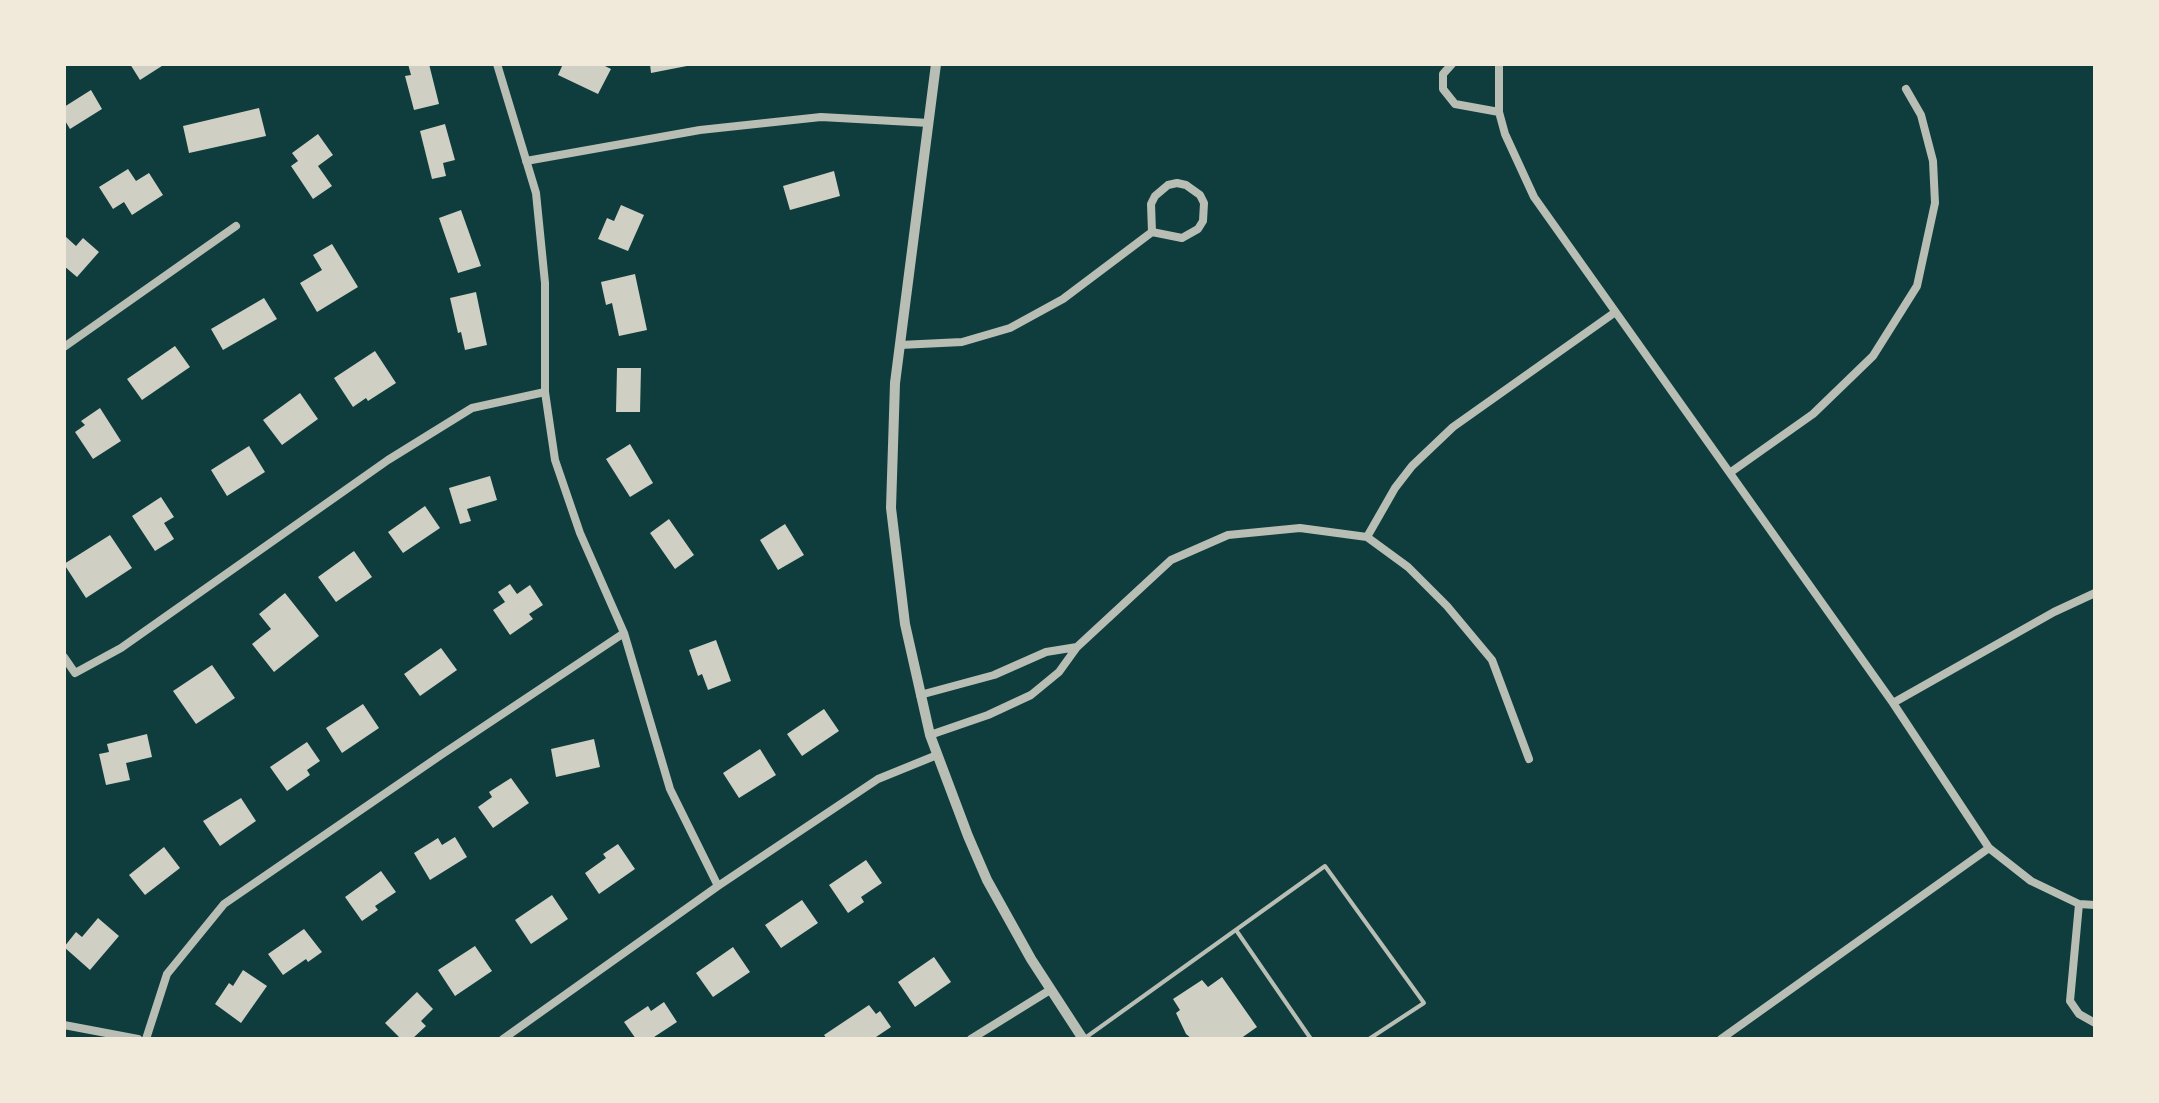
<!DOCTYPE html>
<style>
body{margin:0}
#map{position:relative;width:2159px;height:1103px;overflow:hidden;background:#0f3d3e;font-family:Montserrat,sans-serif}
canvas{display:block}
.frame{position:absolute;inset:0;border:66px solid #f1e9da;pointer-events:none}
</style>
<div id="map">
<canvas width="2159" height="1103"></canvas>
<div class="frame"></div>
</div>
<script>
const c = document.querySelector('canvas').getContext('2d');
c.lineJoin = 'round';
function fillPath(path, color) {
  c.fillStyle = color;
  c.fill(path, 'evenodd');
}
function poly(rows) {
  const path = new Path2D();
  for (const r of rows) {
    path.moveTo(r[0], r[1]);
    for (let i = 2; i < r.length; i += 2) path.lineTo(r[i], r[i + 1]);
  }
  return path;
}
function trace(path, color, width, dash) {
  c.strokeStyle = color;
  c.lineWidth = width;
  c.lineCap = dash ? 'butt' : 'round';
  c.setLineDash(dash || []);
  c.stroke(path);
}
const building = poly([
 [130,64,165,64,140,80],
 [408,64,429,64,439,104,414,110,405,76,411,75],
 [563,64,601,64,611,69,598,94,558,75],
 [650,64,692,64,692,65,651,73],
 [91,90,102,109,70,129,64,119,64,107],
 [259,108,266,136,189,153,183,126],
 [445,124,455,160,443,163,446,176,432,179,420,131],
 [318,134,333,155,318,166,332,186,313,199,291,166,298,161,292,153],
 [128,169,136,181,149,173,163,195,132,215,124,202,113,209,99,187],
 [834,171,840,196,790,210,783,186],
 [621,205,644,215,628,251,598,239,607,218,614,221],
 [461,210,481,266,458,273,439,218],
 [66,237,76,246,83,238,99,252,77,277,64,266],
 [332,244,358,287,317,312,300,283,322,270,313,255],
 [635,274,647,330,619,336,612,303,606,305,601,282],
 [476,292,487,345,465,350,461,332,458,333,450,298],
 [264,298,277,319,223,350,211,329],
 [175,346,190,367,142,400,127,379],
 [375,351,396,383,368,401,366,398,353,407,334,378],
 [617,368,641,368,640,412,616,412],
 [300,393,318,419,282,445,263,420],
 [100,408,121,441,93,459,75,432,85,425,81,421],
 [630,444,653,483,630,497,606,459],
 [249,446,265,472,227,496,211,470],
 [490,476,497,500,467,509,471,521,460,524,449,488],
 [161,497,174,517,164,523,174,539,155,551,132,516],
 [425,506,440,528,403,553,388,532],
 [669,519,694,555,675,569,650,533],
 [785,524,804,555,778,570,760,540],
 [110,535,132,568,86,598,64,564],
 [354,551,372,577,336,602,318,577],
 [510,584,517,594,530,585,543,605,529,614,533,619,510,635,493,610,505,602,498,592],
 [285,593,319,636,274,672,252,644,271,629,259,614],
 [716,640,731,681,708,690,702,674,698,676,689,650],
 [441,648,457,670,420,696,404,674],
 [212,665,235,698,196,724,173,691],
 [363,704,379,728,342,753,326,728],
 [824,709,839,731,802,756,787,734],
 [147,734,152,757,126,763,130,780,106,785,99,754,109,752,107,744],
 [594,739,600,767,556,777,551,749],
 [307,742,320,761,307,770,310,775,287,791,270,767],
 [760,749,776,775,739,798,723,773],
 [511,778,529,803,493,828,478,807,492,797,489,792],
 [241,798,256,821,220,846,203,821],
 [455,837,467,857,430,880,414,853,438,838,442,845],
 [618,844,635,869,599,894,585,873,606,858,603,854],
 [164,847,180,868,145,895,129,875],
 [866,860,882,883,861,897,864,902,848,913,829,885],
 [381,871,396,892,375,906,378,910,362,921,345,897],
 [552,895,568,919,531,944,515,920],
 [802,900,818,923,781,948,765,925],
 [98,918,119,936,90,970,64,947,76,932,82,937],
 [304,929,322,952,308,962,306,959,283,975,268,954],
 [475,946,492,971,455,996,438,970],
 [733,947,750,972,713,997,696,973],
 [934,957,951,982,915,1007,898,982],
 [243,970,267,986,241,1023,215,1004,229,983,233,986],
 [1222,977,1257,1027,1240,1039,1192,1039,1186,1034,1176,1013,1180,1010,1173,999,1202,980,1208,987],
 [417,992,433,1009,421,1021,426,1026,412,1039,401,1039,385,1023],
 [664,1002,677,1022,651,1039,636,1039,624,1022,648,1006,651,1011],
 [869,1005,876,1014,880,1011,891,1027,873,1039,827,1039,824,1035]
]);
const service = poly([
 [1236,930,1311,1039],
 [1085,1038,1325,866,1424,1003,1369,1039]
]);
const minor = poly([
 [497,64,536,193,545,283,545,392,555,460,580,533,624,633,670,789,718,886],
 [1452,64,1443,74,1443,89,1455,104,1499,112],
 [1499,64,1499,112,1505,134,1534,197,1893,703,1989,848,2031,881,2079,904,2095,905],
 [526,161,700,130,821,117,929,123],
 [1177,183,1186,185,1200,195,1204,203,1203,221,1198,229,1182,238,1152,232,1151,204,1155,196,1168,185,1177,183],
 [900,345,962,342,1010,328,1063,299,1152,232],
 [64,347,236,226],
 [1731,472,1813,414,1873,356,1917,286,1935,203,1933,161,1921,115,1906,89],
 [1367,537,1395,488,1412,466,1453,427,1614,313],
 [64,657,75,673,121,648,388,460,472,408,545,392],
 [920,695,994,675,1046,652,1077,647],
 [1893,703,2054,612,2095,593],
 [930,735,988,715,1031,695,1059,672,1077,647,1171,560,1228,535,1300,528,1367,537,1408,567,1447,606,1492,660,1529,759],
 [2079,904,2070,1001,2079,1014,2095,1023],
 [64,1025,138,1039],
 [146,1039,167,974,224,904,441,755,624,633],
 [503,1039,718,886,878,779,937,755],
 [971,1039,1050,990],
 [1721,1039,1989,848]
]);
const tertiary = poly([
 [936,64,895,383,891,508,905,624,930,735,968,836,987,880,1031,959,1083,1039]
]);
fillPath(building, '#cfcfc3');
trace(service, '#b8beb3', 4);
trace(minor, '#b8beb3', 8);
trace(tertiary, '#b8beb3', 10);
</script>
